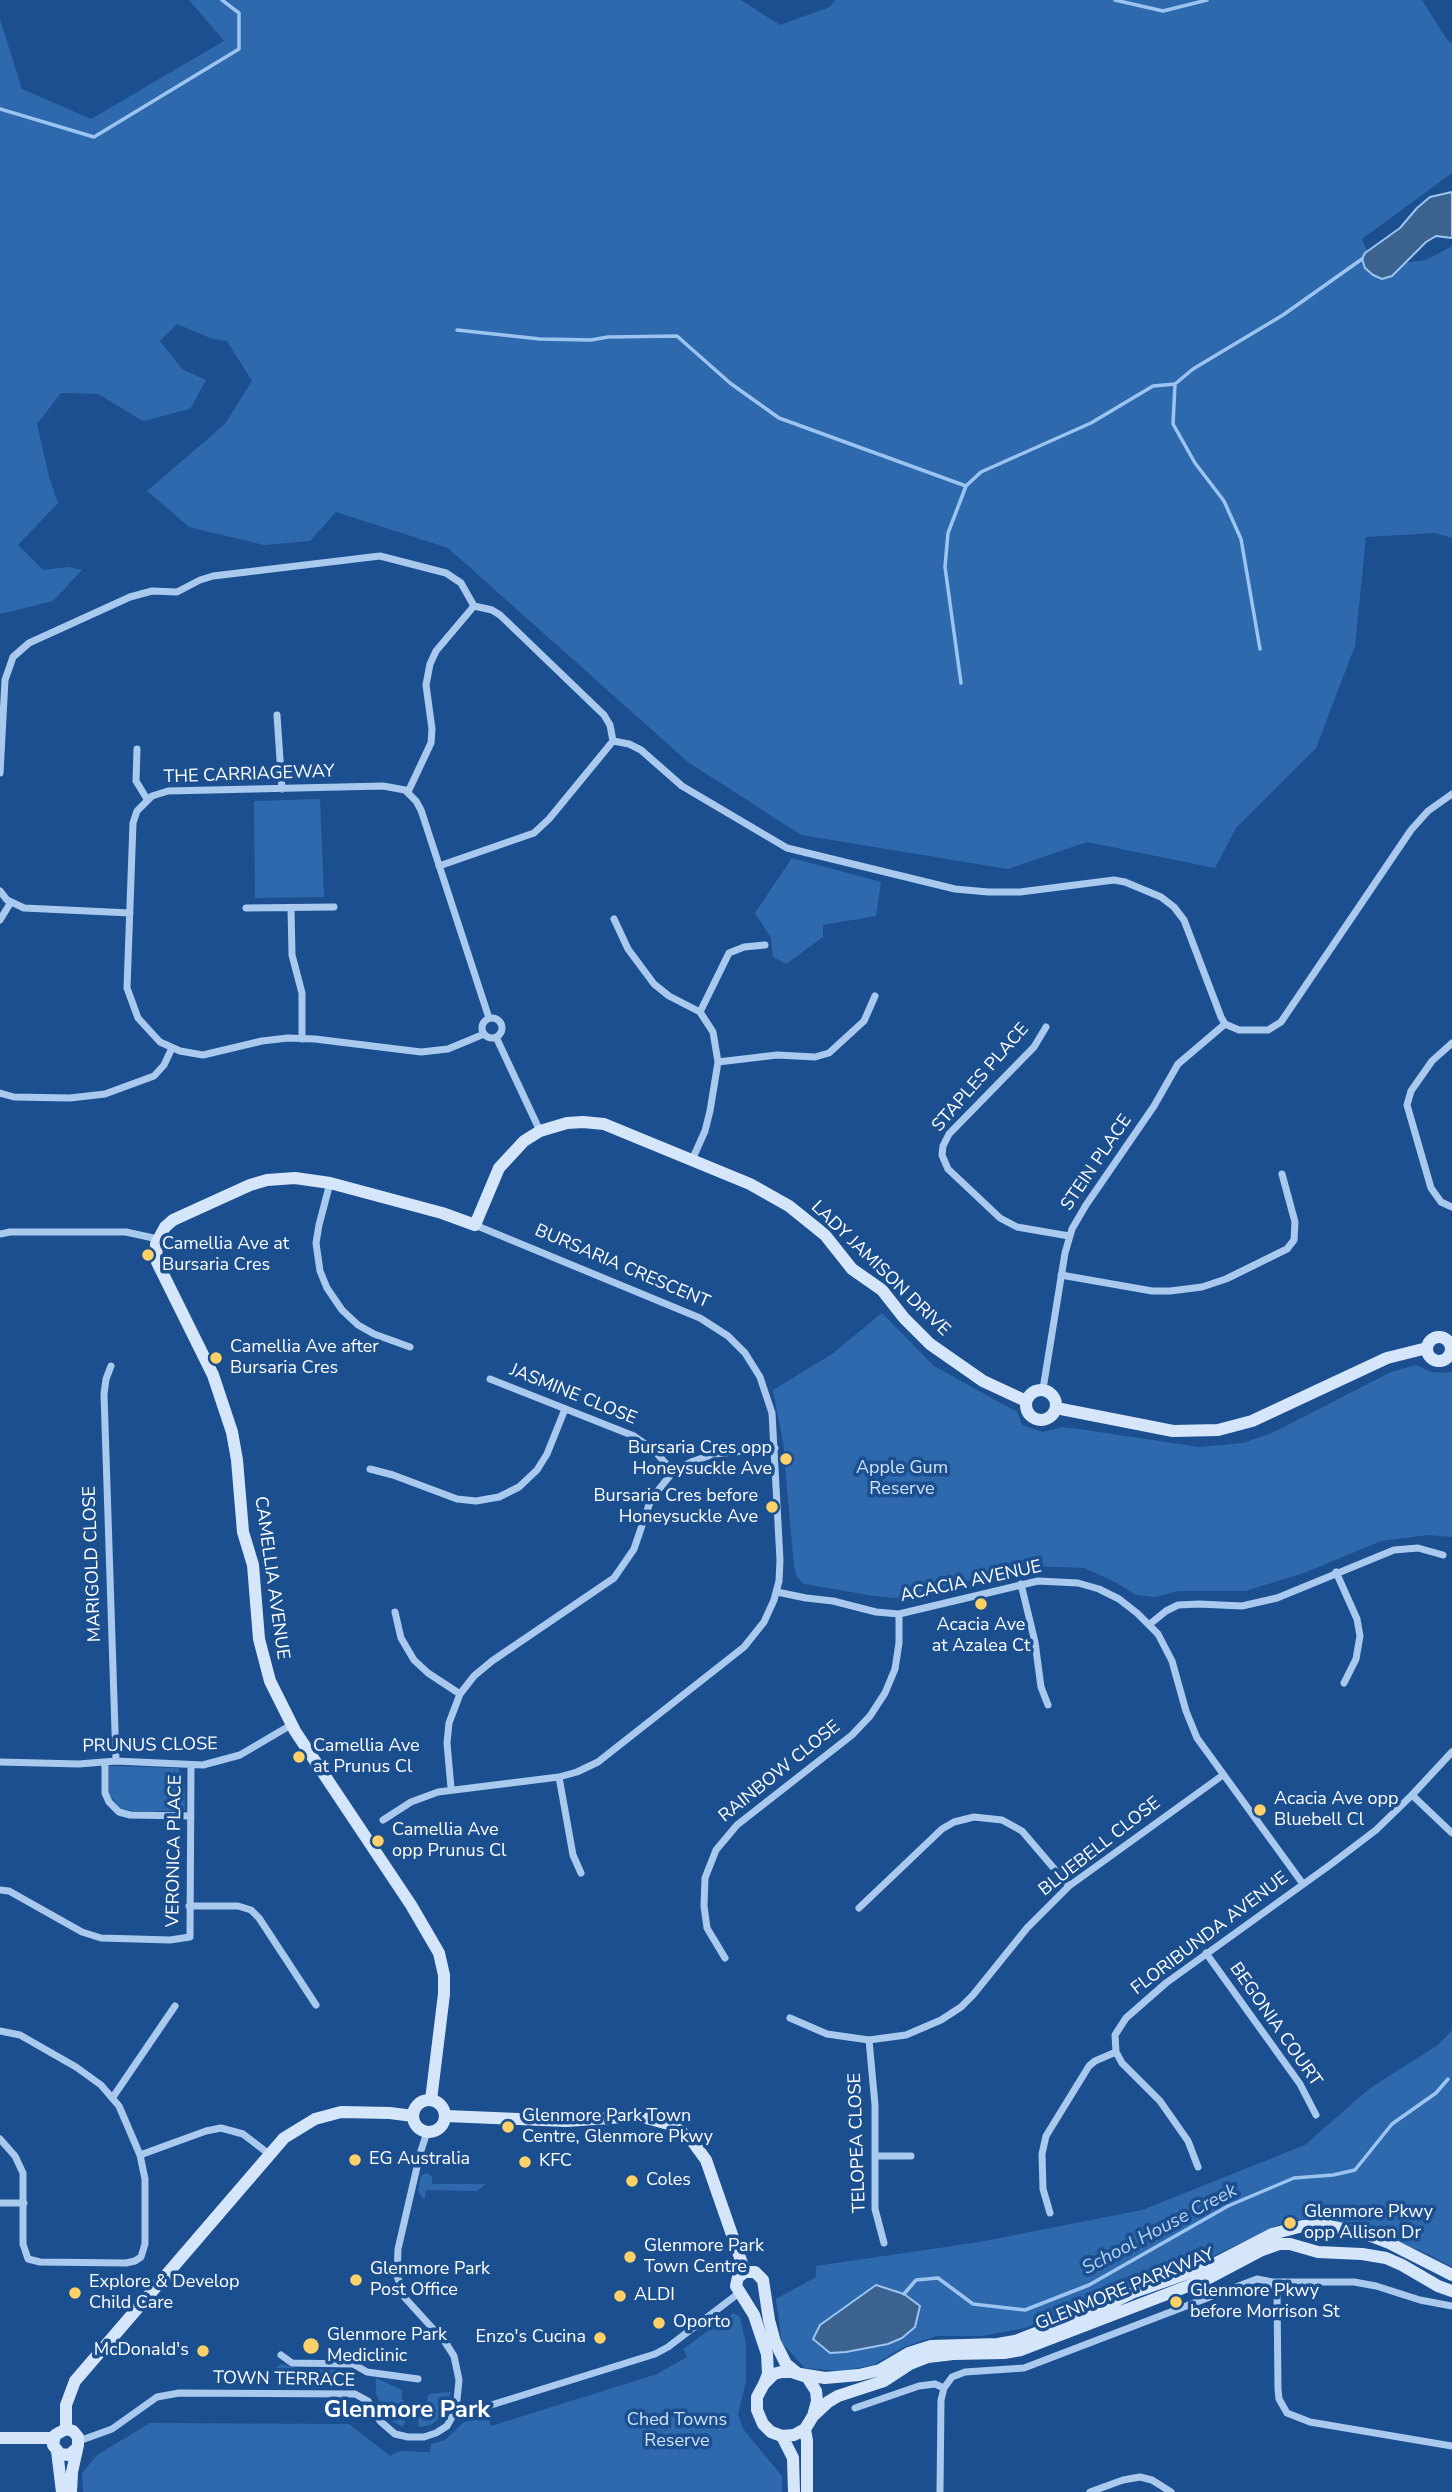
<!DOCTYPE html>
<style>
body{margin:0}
canvas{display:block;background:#1b4f8f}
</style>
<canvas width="1452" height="2492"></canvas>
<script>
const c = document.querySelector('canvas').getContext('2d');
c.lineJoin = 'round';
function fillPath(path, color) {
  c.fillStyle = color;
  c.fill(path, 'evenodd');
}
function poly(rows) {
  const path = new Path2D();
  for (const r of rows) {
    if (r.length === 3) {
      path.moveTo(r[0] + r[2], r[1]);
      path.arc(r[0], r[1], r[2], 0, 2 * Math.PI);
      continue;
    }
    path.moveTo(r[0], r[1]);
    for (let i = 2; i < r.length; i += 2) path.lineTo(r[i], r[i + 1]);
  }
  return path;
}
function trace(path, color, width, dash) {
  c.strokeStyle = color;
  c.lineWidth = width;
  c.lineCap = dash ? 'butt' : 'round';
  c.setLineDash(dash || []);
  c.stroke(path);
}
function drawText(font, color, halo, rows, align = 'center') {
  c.font = font + ' "Nunito Sans",sans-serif';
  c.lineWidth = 7;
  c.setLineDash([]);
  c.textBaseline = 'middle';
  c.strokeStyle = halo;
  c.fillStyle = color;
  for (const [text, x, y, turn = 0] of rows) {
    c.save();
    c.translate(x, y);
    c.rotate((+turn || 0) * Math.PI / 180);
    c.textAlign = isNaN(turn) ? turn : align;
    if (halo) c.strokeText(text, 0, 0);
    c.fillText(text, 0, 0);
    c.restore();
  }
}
const green = poly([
 [189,0,741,0,780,25,830,7,835,0,1422,0,1448,41,1452,43,1452,173,1362,239,1374,267,1426,260,1452,246,1452,538,1435,533,1366,537,1355,646,1316,748,1236,828,1215,868,1087,842,1008,869,801,835,688,762,448,548,336,512,310,541,264,545,189,527,147,491,225,424,252,381,227,341,210,338,177,324,160,341,182,369,206,380,190,409,143,421,98,394,61,393,37,424,49,477,58,503,18,545,43,570,68,567,82,570,53,601,0,614,0,19,22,89,91,119,224,41],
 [320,799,324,897,255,898,254,801],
 [792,858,881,882,876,916,823,925,823,937,786,964,773,957,771,938,755,913],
 [882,1313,934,1366,1017,1412,1022,1425,1043,1432,1062,1427,1079,1429,1199,1447,1243,1443,1274,1432,1391,1372,1416,1365,1431,1372,1447,1373,1452,1371,1452,1537,1428,1535,1381,1541,1304,1573,1245,1591,1179,1591,1155,1597,1136,1595,1115,1582,1084,1568,1032,1566,896,1598,874,1596,804,1584,797,1577,794,1567,783,1442,773,1390,832,1354],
 [109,1766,178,1768,184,1778,185,1811,132,1811,120,1808,109,1794],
 [1452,2030,1452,2267,1428,2254,1349,2222,1303,2219,1278,2225,1209,2258,1188,2263,1097,2301,1025,2328,982,2336,936,2336,904,2347,873,2365,842,2371,805,2368,782,2343,776,2299,816,2277,816,2266,979,2242,1142,2210,1305,2145,1370,2088,1438,2045],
 [426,2173,432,2176,432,2184,486,2184,477,2191,426,2190,425,2198,422,2198,418,2190,421,2176],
 [733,2313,740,2317,746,2343,746,2382,738,2414,743,2429,782,2476,782,2492,83,2492,82,2473,97,2455,150,2423,349,2424,390,2456,400,2451,430,2452,431,2444,445,2440,464,2422,488,2416,491,2426,657,2374,687,2357,683,2349],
 [281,2364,300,2369,349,2370,357,2373,280,2374,275,2369],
 [376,2378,402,2390,402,2399,410,2407,403,2427,392,2421,383,2410,376,2393],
 [451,2392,448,2407,442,2416,431,2425,419,2427,416,2408,426,2403,429,2394]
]);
const water = poly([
 [1452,192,1452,238,1436,236,1426,242,1392,276,1382,279,1373,275,1365,268,1362,259,1365,253,1400,228,1417,208,1430,197,1452,192],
 [876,2285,904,2294,920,2306,915,2327,902,2338,888,2344,846,2352,830,2353,813,2339,820,2325,876,2285]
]);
const stream = poly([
 [1115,0,1163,11,1207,0],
 [0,109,94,137,239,49,239,13,222,0],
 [457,330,540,339,591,340,608,337,677,336,730,383,779,418,966,486],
 [1175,384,1173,424,1195,463,1224,501,1241,539,1260,649],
 [961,683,945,567,948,533,966,486,981,472,1091,423,1153,386,1175,384,1193,369,1283,315,1362,259],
 [904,2294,916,2280,938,2278,973,2304,1025,2310,1089,2285,1228,2206,1294,2178,1333,2175,1355,2170,1392,2124,1436,2093,1448,2079]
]);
const street = poly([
 [474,606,492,610,500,615,604,715,610,725,613,741,629,744,641,750,682,786,787,848,955,889,988,892,1020,892,1114,880,1125,882,1161,897,1174,907,1184,920,1221,1017,1225,1024,1239,1030,1268,1030,1281,1022,1411,830,1428,811,1452,794],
 [277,715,282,789],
 [137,749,136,781,147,799],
 [0,773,5,680,13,657,29,643,130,597,152,591,177,592,200,580,213,576,380,556,446,573,461,583,474,606],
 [408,792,431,743,432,729,426,685,430,664,436,651,474,606],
 [439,866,534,833,549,819,613,741],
 [0,891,7,900,24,908,130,913],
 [246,908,334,907],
 [291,908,292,955,302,993,302,1039],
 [614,919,628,949,654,984,669,996,700,1012,713,1032,718,1062,710,1111,705,1131,692,1160],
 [0,920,11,902],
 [700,1012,729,953,744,947,765,945],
 [492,1028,10],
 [1046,1027,1034,1047,949,1134,943,1146,942,1155,948,1169,1000,1218,1017,1227,1069,1236],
 [484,1034,448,1049,421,1052,315,1039,288,1038,262,1041,203,1055,180,1051,160,1042,138,1018,127,988,133,823,137,811,152,796,168,791,383,786,405,790,416,801,421,810,489,1018],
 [496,1037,540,1131],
 [1452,1043,1432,1061,1411,1091,1407,1105,1431,1188,1441,1202,1452,1207],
 [718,1062,777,1055,815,1057,829,1053,864,1021,875,996],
 [0,1093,14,1097,70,1098,105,1094,154,1076,164,1065,172,1048],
 [330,1183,319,1225,316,1243,320,1271,327,1288,342,1310,358,1325,374,1334,410,1347],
 [0,1234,10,1232,126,1232,158,1239],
 [1061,1275,1152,1291,1170,1291,1202,1287,1226,1279,1287,1249,1294,1240,1295,1222,1282,1174],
 [111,1366,106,1379,104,1394,116,1761],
 [490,1379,634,1436,654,1450,673,1472],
 [1043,1389,1065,1253,1072,1229,1086,1205,1154,1106,1178,1064,1225,1024],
 [370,1469,393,1475,457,1499,476,1501,499,1497,519,1487,537,1470,547,1454,565,1409],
 [1336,1572,1357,1619,1360,1636,1356,1659,1344,1683],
 [1021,1584,1035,1642,1041,1687,1048,1705],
 [777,1592,806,1598,833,1601,876,1612,899,1614,1038,1581,1078,1583,1099,1589,1119,1599,1137,1613,1158,1634,1172,1661,1186,1711,1197,1738,1303,1884],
 [395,1612,401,1638,414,1660,428,1673,460,1694],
 [1150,1624,1166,1611,1178,1605,1199,1604,1242,1606,1277,1598,1394,1550,1418,1548,1443,1555],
 [0,1762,79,1764,116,1761,203,1765,240,1755,291,1725],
 [105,1762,105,1793,109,1802,119,1812,130,1815,191,1816],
 [559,1777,573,1855,581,1873],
 [451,1788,447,1743,449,1723,460,1694,474,1676,492,1661,614,1578,634,1549,651,1499,673,1472,691,1462,714,1454,775,1448],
 [1412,1795,1452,1833],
 [383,1820,411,1802,438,1792,559,1777,577,1772,598,1762,744,1647,764,1622,774,1600,779,1581,780,1560,772,1413,760,1377,745,1353,728,1336,700,1318,475,1225],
 [0,1890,9,1891,82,1932,101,1938,170,1940,190,1937,191,1765],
 [189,1906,238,1906,251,1910,259,1918,316,2005],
 [859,1908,942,1829,954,1822,974,1817,1002,1820,1022,1831,1069,1886],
 [1206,1953,1300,2084,1316,2115],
 [725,1958,707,1928,704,1906,705,1878,716,1850,737,1825,852,1735,870,1716,885,1693,895,1669,899,1643,899,1614],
 [790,2018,827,2034,869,2040,906,2035,941,2020,961,2007,973,1995,1027,1928,1069,1886,1223,1775],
 [0,2031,20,2035,76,2067,101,2085,119,2106,140,2155,145,2179,145,2244,141,2257,135,2261,126,2263,40,2262,28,2259,23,2244,23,2173,15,2156,0,2139],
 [869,2040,875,2105,875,2209,884,2243],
 [1116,2052,1122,2063,1160,2101,1188,2141,1198,2167],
 [113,2097,175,2006],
 [427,2132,420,2154,398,2249,397,2276,405,2298,445,2342,454,2356,459,2380,456,2410],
 [140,2155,206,2131,221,2128,243,2134,269,2154],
 [875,2156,911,2156],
 [0,2203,24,2203],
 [1050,2213,1043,2189,1042,2154,1046,2136,1089,2066,1095,2061,1116,2052,1115,2035,1126,2018,1166,1983,1330,1865,1376,1830,1412,1795,1452,1752],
 [1272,2282,1354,2282,1376,2286,1420,2300,1452,2306],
 [281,2355,292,2363,353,2364,367,2372,418,2379],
 [855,2408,919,2386,935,2384,944,2388],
 [79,2441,112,2429,157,2397,179,2393,355,2394,368,2401,380,2421,395,2434,408,2437,424,2437,436,2433,447,2426,456,2410,488,2406,655,2354,668,2347,739,2293],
 [940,2492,941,2400,944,2388,952,2377,965,2372,1024,2368,1257,2279,1272,2282,1277,2292,1278,2389,1279,2399,1287,2413,1310,2422,1452,2446],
 [1090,2492,1123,2480,1140,2477,1152,2480,1171,2492]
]);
const secondary = poly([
 [1439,1349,12],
 [1041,1405,15],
 [1056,1408,1173,1431,1218,1430,1252,1421,1387,1358,1427,1348],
 [429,2116,16],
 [431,2100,444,1994,444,1975,439,1953,411,1905,295,1731,270,1681,259,1639,253,1565,243,1532,237,1460,232,1432,213,1375,157,1262,156,1244,165,1227,173,1220,250,1185,267,1180,295,1178,330,1183,442,1213,475,1225,499,1168,524,1141,540,1131,567,1123,583,1122,604,1124,750,1184,789,1206,825,1235,852,1269,882,1290,904,1318,930,1344,983,1381,1026,1401],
 [446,2116,566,2121,639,2116,672,2125,690,2138,706,2160,745,2272],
 [781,2372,792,2372,807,2377,816,2391,817,2401,813,2416,805,2429,794,2435,782,2436,771,2432,763,2424,757,2410,757,2397,764,2384,774,2374,781,2372],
 [800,2374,825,2378,859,2375,880,2370,909,2353,931,2346,998,2344,1015,2341,1108,2305,1134,2292,1214,2264,1272,2234,1303,2226,1325,2225,1363,2233,1389,2243,1452,2275],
 [764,2384,768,2374,767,2354,754,2315,736,2286,738,2277,745,2272,755,2272,763,2280,769,2320,775,2342,786,2364,797,2373],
 [813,2416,828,2402,838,2396,884,2381,910,2364,928,2357,953,2354,1004,2353,1021,2350,1209,2278,1262,2250,1279,2244,1290,2244,1318,2252,1362,2254,1386,2258,1402,2265,1438,2286,1452,2291],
 [66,2429,66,2405,75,2381,284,2138,315,2119,341,2112,390,2113,413,2116],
 [805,2429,807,2441,807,2492],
 [782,2436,793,2458,794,2492],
 [0,2438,53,2438],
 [57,2451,62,2492],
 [71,2492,72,2472,78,2445,78,2437,73,2431,66,2429,55,2435,53,2445,60,2454,69,2455,76,2449]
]);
const markers = [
 [148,1255,7,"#ffd166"],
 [216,1358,7,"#ffd166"],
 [786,1459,7,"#ffd166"],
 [772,1507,7,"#ffd166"],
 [981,1604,7,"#ffd166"],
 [299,1757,7,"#ffd166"],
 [1260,1810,7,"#ffd166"],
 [378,1841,7,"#ffd166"],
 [508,2127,7,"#ffd166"],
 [355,2160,7,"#ffd166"],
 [525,2162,7,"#ffd166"],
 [632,2181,7,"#ffd166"],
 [1290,2223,7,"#ffd166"],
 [630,2257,7,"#ffd166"],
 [356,2280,7,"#ffd166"],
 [75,2293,7,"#ffd166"],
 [620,2296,7,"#ffd166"],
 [1176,2302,7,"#ffd166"],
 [659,2323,7,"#ffd166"],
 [600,2338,7,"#ffd166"],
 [311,2346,9,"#ffd166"],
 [203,2351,7,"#ffd166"]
];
const streetNames = [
 ["THE CARRIAGEWAY",249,775,-2],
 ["STAPLES PLACE",981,1078,-49],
 ["STEIN PLACE",1097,1163,-56],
 ["BURSARIA CRESCENT",622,1267,23],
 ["LADY JAMISON DRIVE",880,1269,44],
 ["JASMINE CLOSE",573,1395,22],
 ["MARIGOLD CLOSE",93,1564,-92],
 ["CAMELLIA AVENUE",271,1578,82],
 ["ACACIA AVENUE",971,1582,-12],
 ["PRUNUS CLOSE",150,1746,-1],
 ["RAINBOW CLOSE",780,1772,-39],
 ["BLUEBELL CLOSE",1100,1847,-38],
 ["VERONICA PLACE",175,1851,-89],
 ["FLORIBUNDA AVENUE",1210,1934,-37],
 ["BEGONIA COURT",1275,2025,55],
 ["TELOPEA CLOSE",858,2143,-92],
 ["GLENMORE PARKWAY",1125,2290,-22],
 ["TOWN TERRACE",284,2380,1]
];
const poiNames = [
 ["Camellia Ave at",162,1245],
 ["Bursaria Cres",162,1266],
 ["Camellia Ave after",230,1348],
 ["Bursaria Cres",230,1369],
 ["Bursaria Cres opp",772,1449,"right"],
 ["Honeysuckle Ave",772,1470,"right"],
 ["Bursaria Cres before",758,1497,"right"],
 ["Honeysuckle Ave",758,1518,"right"],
 ["Acacia Ave",981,1626,"center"],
 ["at Azalea Ct",981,1647,"center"],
 ["Camellia Ave",313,1747],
 ["at Prunus Cl",313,1768],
 ["Acacia Ave opp",1274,1800],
 ["Bluebell Cl",1274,1821],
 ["Camellia Ave",392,1831],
 ["opp Prunus Cl",392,1852],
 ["Glenmore Park Town",522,2117],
 ["Centre, Glenmore Pkwy",522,2138],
 ["EG Australia",369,2160],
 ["KFC",539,2162],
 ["Coles",646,2181],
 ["Glenmore Pkwy",1304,2213],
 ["opp Allison Dr",1304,2234],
 ["Glenmore Park",644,2247],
 ["Town Centre",644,2268],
 ["Glenmore Park",370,2270],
 ["Post Office",370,2291],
 ["Explore & Develop",89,2283],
 ["Child Care",89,2304],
 ["Glenmore Pkwy",1190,2292],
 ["before Morrison St",1190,2313],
 ["ALDI",634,2296],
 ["Oporto",673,2323],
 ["Glenmore Park",327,2336],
 ["Mediclinic",327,2357],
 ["Enzo's Cucina",586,2338,"right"],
 ["McDonald's",189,2351,"right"]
];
const parkNames = [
 ["Apple Gum",902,1469],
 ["Reserve",902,1490],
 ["Ched Towns",677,2421],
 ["Reserve",677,2442]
];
const waterNames = [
 ["School House Creek",1160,2230,-28]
];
const districtNames = [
 ["Glenmore Park",407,2411]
];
fillPath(green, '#2e69ad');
fillPath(water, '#3c6290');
trace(water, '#9cc4f0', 2);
trace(stream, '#9cc4f0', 3.5);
trace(street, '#a9c9ee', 7);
trace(secondary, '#d6e6fa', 12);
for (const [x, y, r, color] of markers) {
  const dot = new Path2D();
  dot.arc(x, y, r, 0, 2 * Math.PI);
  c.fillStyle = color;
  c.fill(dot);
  trace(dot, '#1b4f8f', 2.5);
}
drawText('18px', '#fff', '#1b4f8f', streetNames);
drawText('18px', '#fff', '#1b4f8f', poiNames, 'left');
drawText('18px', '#cfe3fa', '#1b4f8f', parkNames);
drawText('italic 19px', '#b5d3f5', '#1b4f8f', waterNames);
drawText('bold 24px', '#fff', '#1b4f8f', districtNames);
</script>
